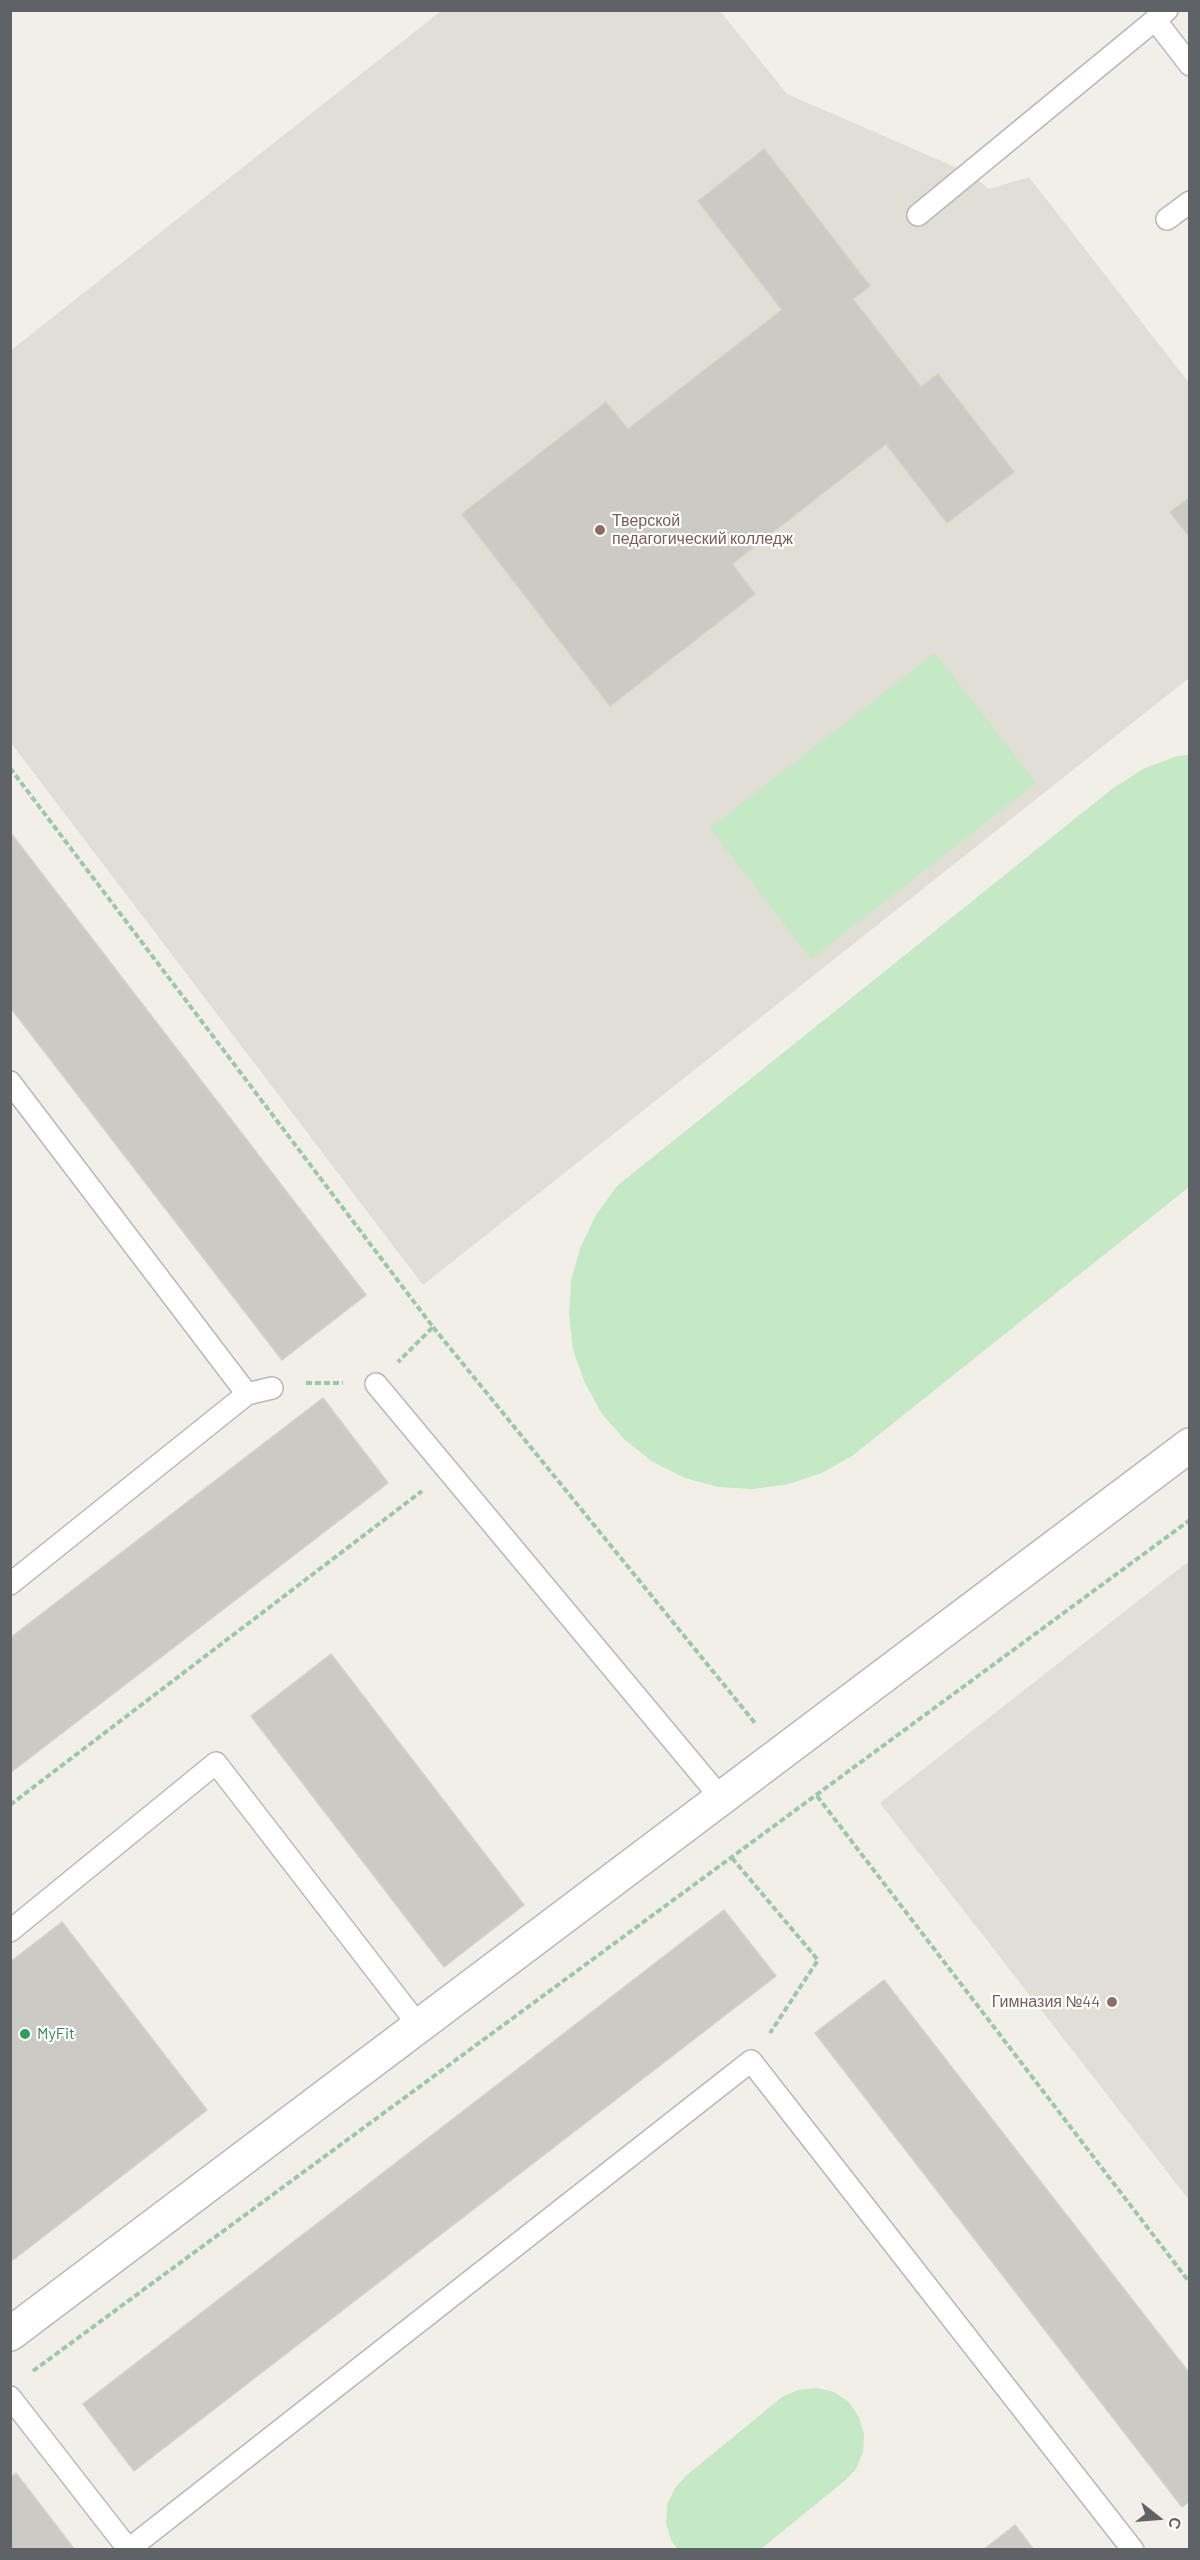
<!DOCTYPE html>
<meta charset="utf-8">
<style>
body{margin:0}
#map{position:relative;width:1200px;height:2560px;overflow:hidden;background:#f1efe8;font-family:Barlow,sans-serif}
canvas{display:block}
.frame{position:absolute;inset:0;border:12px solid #5f6368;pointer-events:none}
.north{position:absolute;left:1128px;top:2488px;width:60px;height:60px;-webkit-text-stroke:4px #fff;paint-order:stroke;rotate:107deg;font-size:16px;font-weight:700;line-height:24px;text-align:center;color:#5f6368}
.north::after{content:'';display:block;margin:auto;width:21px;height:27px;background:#5f6368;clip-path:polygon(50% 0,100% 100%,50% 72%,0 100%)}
</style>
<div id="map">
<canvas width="1200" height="2560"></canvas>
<div class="frame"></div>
<div class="north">С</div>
</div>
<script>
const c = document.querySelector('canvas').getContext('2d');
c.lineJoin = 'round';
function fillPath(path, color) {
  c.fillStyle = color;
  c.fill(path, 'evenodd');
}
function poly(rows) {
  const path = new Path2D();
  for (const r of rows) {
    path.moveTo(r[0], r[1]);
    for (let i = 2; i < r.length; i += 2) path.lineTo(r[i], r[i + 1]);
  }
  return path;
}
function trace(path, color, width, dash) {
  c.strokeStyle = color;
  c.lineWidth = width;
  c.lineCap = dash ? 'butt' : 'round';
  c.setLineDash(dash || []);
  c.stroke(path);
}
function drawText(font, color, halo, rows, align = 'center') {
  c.font = font + ' Barlow,sans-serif';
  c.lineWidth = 4.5;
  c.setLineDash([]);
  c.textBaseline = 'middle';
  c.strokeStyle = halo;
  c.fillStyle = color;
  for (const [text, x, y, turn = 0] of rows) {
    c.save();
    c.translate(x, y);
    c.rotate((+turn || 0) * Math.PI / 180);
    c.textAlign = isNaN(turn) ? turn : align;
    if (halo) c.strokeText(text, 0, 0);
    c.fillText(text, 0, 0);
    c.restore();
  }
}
const education = poly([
 [441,11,720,11,787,94,969,173,989,189,1029,177,1189,383,1189,678,423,1285,11,743,10,351],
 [1189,1561,1189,2200,880,1803]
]);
const green = poly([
 [935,653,1036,783,811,959,710,828],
 [1189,755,1189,1187,852,1456,822,1473,789,1484,753,1489,718,1487,685,1478,653,1462,625,1440,602,1414,585,1383,573,1350,569,1315,571,1280,581,1246,596,1215,617,1186,1112,789,1143,769,1177,756],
 [816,2388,834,2392,849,2402,859,2417,864,2434,863,2452,856,2469,843,2482,761,2549,677,2549,671,2540,666,2523,667,2505,675,2488,687,2475,782,2397,798,2390]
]);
const building = poly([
 [764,149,870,286,853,299,921,387,938,374,1014,472,947,523,886,444,732,564,755,594,610,706,462,514,606,402,628,429,782,310,698,201,764,149],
 [1190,497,1190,538,1170,512,1190,497],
 [10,832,366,1295,282,1360,10,1007,10,832],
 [323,1398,388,1483,10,1773,10,1638,323,1398],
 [331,1654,524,1905,444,1967,251,1716,331,1654],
 [724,1910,776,1976,134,2471,83,2404,724,1910],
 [62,1922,207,2110,13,2260,10,2258,10,1962,62,1922],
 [884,1980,1190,2374,1190,2501,1182,2507,815,2033,884,1980],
 [16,2473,75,2550,10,2550,10,2477,16,2473],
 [1015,2525,1034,2550,983,2550,1015,2525]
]);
const path = poly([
 [10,768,433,1327,398,1362],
 [433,1327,755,1723],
 [306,1383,343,1383],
 [817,1796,1190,2283],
 [10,1805,422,1491],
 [732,1858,818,1960,770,2033],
 [33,2371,1190,1520]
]);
const lane = poly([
 [1156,21,1190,65],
 [918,215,1167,10],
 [1167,219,1190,202],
 [10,1082,247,1394],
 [376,1384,721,1798],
 [10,1584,247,1394,272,1388],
 [10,1931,216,1763,419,2026],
 [10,2397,129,2550],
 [129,2549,751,2061,1133,2550]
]);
const street = poly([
 [10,2334,1190,1445]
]);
const markers = [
 [600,530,6,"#8d6e63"],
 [1112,2002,6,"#8d6e63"],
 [25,2034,6,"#2e9e5b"]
];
const educationNames = [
 ["Тверской",612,521],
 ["педагогический колледж",612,539],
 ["Гимназия №44",1100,2002,"right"]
];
const leisureNames = [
 ["MyFit",37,2034]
];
fillPath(education, '#e1ded6');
fillPath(green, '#c5e8c5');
fillPath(building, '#cccac5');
trace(building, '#d6d1c6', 1.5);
trace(lane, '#b5b8bc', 24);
trace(street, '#b5b8bc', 36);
trace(path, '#9cc7a9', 4, [6, 3]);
trace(lane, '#fff', 21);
trace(street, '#fff', 33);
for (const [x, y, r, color] of markers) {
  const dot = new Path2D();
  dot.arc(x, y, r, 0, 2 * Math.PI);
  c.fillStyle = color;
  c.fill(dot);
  trace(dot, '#fff', 2);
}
drawText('16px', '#785e54', '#fff', educationNames, 'left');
drawText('16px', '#27864d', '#fff', leisureNames, 'left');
</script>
